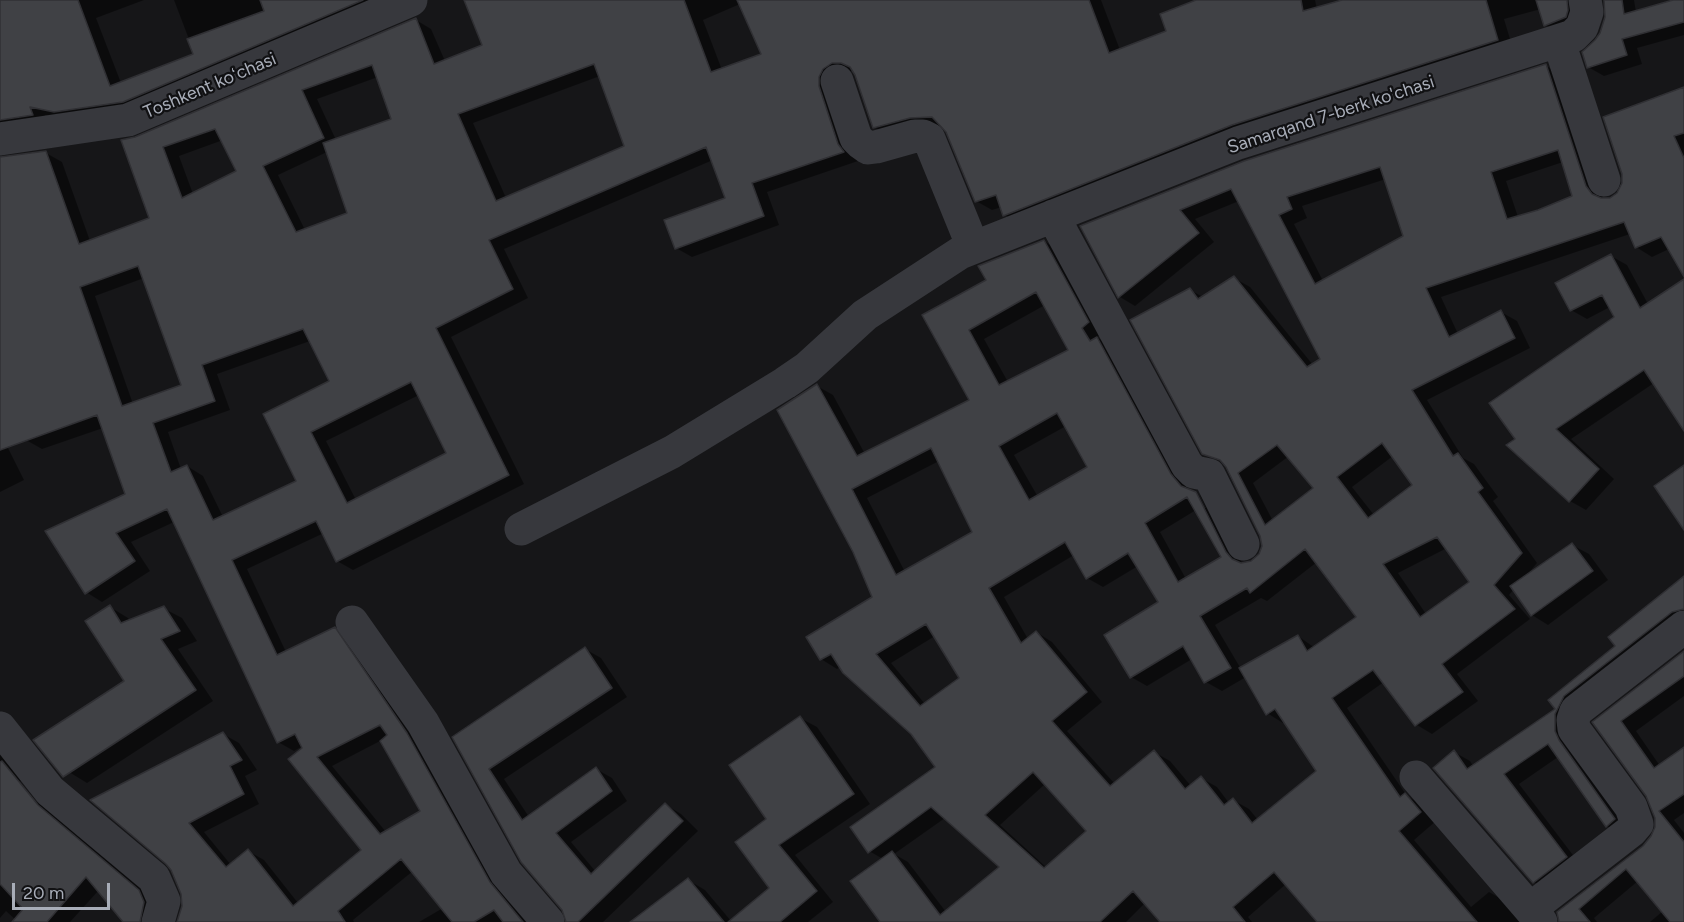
<!DOCTYPE html>
<meta charset="utf-8">
<style>
body{margin:0}
#map{position:relative;width:1684px;height:922px;overflow:hidden;background:#161618;font-family:Figtree,sans-serif}
canvas{display:block}
.scale{position:absolute;left:12px;top:883px;width:98px;height:27px;box-sizing:border-box;border:3px solid #a8adb8;border-top:0;padding-left:8px;font-size:18px;line-height:21px;white-space:nowrap;color:#a8adb8;-webkit-text-stroke:4px #111113;paint-order:stroke}
</style>
<div id="map">
<canvas width="1684" height="922"></canvas>
<div class="scale">20 m</div>
</div>
<script>
const c = document.querySelector('canvas').getContext('2d');
c.lineJoin = 'round';
function fillPath(path, color) {
  c.fillStyle = color;
  c.fill(path, 'evenodd');
}
function poly(rows) {
  const path = new Path2D();
  for (const r of rows) {
    path.moveTo(r[0], r[1]);
    for (let i = 2; i < r.length; i += 2) path.lineTo(r[i], r[i + 1]);
  }
  return path;
}
function trace(path, color, width, dash) {
  c.strokeStyle = color;
  c.lineWidth = width;
  c.lineCap = dash ? 'butt' : 'round';
  c.setLineDash(dash || []);
  c.stroke(path);
}
function drawText(font, color, halo, rows, align = 'center') {
  c.font = font + ' Figtree,sans-serif';
  c.lineWidth = 4.5;
  c.setLineDash([]);
  c.textBaseline = 'middle';
  c.strokeStyle = halo;
  c.fillStyle = color;
  for (const [text, x, y, turn = 0] of rows) {
    c.save();
    c.translate(x, y);
    c.rotate((+turn || 0) * Math.PI / 180);
    c.textAlign = isNaN(turn) ? turn : align;
    if (halo) c.strokeText(text, 0, 0);
    c.fillText(text, 0, 0);
    c.restore();
  }
}
const shadow = poly([
 [0,0,144,0,96,18,121,83,195,55,174,0,399,0,140,110,71,120,45,115,48,124,0,139],
 [465,0,1101,0,1120,50,1168,32,1196,0,1315,0,1317,9,1348,0,1585,0,1561,34,1545,25,1541,9,1504,19,1513,49,1020,224,1005,215,1002,207,992,210,976,201,948,131,942,126,927,126,890,137,874,127,854,71,848,71,858,161,767,192,779,225,692,257,676,248,727,199,713,160,504,249,528,298,451,337,524,484,353,570,337,561,324,533,247,569,286,652,335,629,351,638,530,922,419,922,443,908,413,871,353,920,354,922,179,922,184,906,183,893,172,870,167,863,223,734,239,743,257,770,245,776,259,804,204,832,231,865,248,851,264,860,298,903,363,850,306,744,294,751,278,742,174,522,131,542,150,571,102,602,86,592,127,495,103,428,42,449,26,440,0,369,0,159,46,153,62,162,90,241,151,219,136,139,416,20,431,29,445,61,484,45],
 [740,4,763,55,722,70,703,20],
 [600,76,626,146,506,198,473,123],
 [378,77,393,120,336,140,317,99],
 [223,140,238,172,193,194,179,156],
 [327,152,349,214,305,230,278,175],
 [144,278,183,386,133,404,95,296],
 [310,341,332,382,265,415,298,482,223,517,203,476,187,466,181,469,168,432,230,410,217,374],
 [419,395,448,454,356,500,326,441],
 [382,740,422,812,386,832,332,766],
 [1606,0,1634,0,1636,12,1677,0,1684,0,1684,35,1637,48,1642,64,1604,76,1588,67,1601,34,1607,9],
 [1546,66,1562,75,1604,200,1610,199,1619,193,1684,89,1684,274,1669,249,1652,257,1636,247,1630,234,1441,297,1458,334,1501,312,1517,321,1530,348,1427,400,1463,458,1474,464,1498,497,1493,501,1537,563,1527,575,1572,545,1589,554,1608,580,1548,625,1532,615,1514,589,1509,595,1530,619,1457,674,1478,701,1432,734,1417,725,1384,682,1347,708,1407,796,1421,804,1436,821,1414,840,1471,907,1489,892,1505,901,1523,922,1319,922,1286,884,1248,917,1252,922,1162,922,1145,903,1126,922,882,922,883,859,869,851,937,767,913,733,841,666,837,669,821,659,873,598,817,386,833,395,865,454,971,400,925,316,988,281,1044,241,1060,251,1104,332,1097,337,1113,348,1186,485,1203,508,1206,508,1200,495,1212,502,1242,563,1251,562,1260,555,1263,546,1261,536,1226,464,1203,453,1190,290,1203,297,1234,278,1250,287,1313,365,1322,359,1239,201,1195,219,1214,242,1135,306,1120,297,1082,227],
 [1563,162,1574,196,1539,211,1518,217,1506,181],
 [1386,179,1405,237,1323,281,1294,224,1307,218,1302,206],
 [1045,305,1070,350,1008,382,984,339],
 [1066,426,1090,468,1038,497,1014,455],
 [1289,456,1315,488,1273,521,1253,483],
 [1393,456,1414,485,1374,515,1352,487],
 [939,461,974,533,905,572,867,498],
 [1196,510,1223,558,1186,579,1160,532],
 [1447,548,1471,583,1426,614,1398,573],
 [1074,555,1087,578,1103,587,1138,566,1160,603,1131,677,1147,686,1192,659,1206,682,1222,691,1246,677,1267,713,1283,723,1285,722,1318,771,1258,820,1249,809,1233,800,1229,803,1217,787,1201,778,1191,786,1170,761,1154,752,1115,784,1067,731,1102,702,1052,642,1036,632,1028,639,1004,597],
 [1317,562,1358,617,1315,648,1298,636,1241,669,1215,625,1261,598,1267,601],
 [935,636,961,678,925,704,891,663],
 [1045,784,1088,831,1047,868,1000,825],
 [945,818,1001,867,946,912,908,862,894,854],
 [1611,256,1627,265,1648,304,1684,281,1684,428,1654,383,1571,439,1614,479,1586,510,1570,501,1517,440,1616,317,1610,307,1587,319,1571,310],
 [0,442,7,446,24,480,0,492],
 [1684,578,1684,624,1580,705,1630,829,1623,835,1607,826,1558,757,1519,784,1582,867,1550,891,1534,882,1454,752,1470,761,1473,766,1558,709,1551,700,1617,646],
 [110,607,128,618,130,621,163,608,182,618,197,641,178,649,213,701,87,783,69,772,126,681],
 [585,649,601,658,627,697,504,779,529,817,596,769,612,778,627,801,571,842,596,872,666,805,681,814,698,831,603,922,568,922,568,918,454,737],
 [1684,653,1684,696,1636,731,1660,766,1684,749,1684,813,1674,820,1684,833,1684,922,1650,922,1663,911,1638,881,1594,918,1597,922,1561,922,1644,847,1657,828,1656,817,1647,795,1594,722],
 [800,718,817,727,870,804,795,855,833,902,808,922,663,922,688,880,705,890,731,921,771,888,768,819],
 [0,746,24,778,12,789,0,782],
 [31,799,47,808,54,816,154,900,157,922,125,922,99,890,70,922,18,922,6,911,0,918,0,830]
]);
const building = poly([
 [0,0,78,0,110,86,193,54,187,39,264,11,260,0,363,0,123,102,54,112,30,107,33,115,0,120,0,0],
 [464,0,684,0,711,72,761,54,737,0,1089,0,1109,53,1166,31,1160,14,1196,0,1301,0,1303,11,1342,0,1486,0,1498,40,1232,125,1003,216,996,195,975,202,946,132,932,117,910,118,873,128,855,75,850,67,841,63,832,63,823,69,819,77,819,86,838,144,844,152,752,183,764,216,675,249,664,220,725,198,706,147,489,240,513,289,436,328,509,475,336,562,316,521,232,560,277,655,335,627,407,733,490,882,523,922,503,922,494,910,474,922,452,922,401,859,338,911,345,922,177,922,182,906,181,894,171,870,166,864,90,800,223,732,242,760,230,766,244,794,189,823,226,867,248,849,293,906,361,850,288,759,302,748,295,734,277,743,167,509,116,533,135,561,85,594,45,531,125,494,97,415,0,450,0,157,46,151,79,244,149,218,121,140,135,137,416,18,434,64,482,45,464,0],
 [594,64,624,146,496,201,458,114,594,64],
 [372,65,391,119,323,143,347,213,296,232,263,166,324,138,302,90,372,65],
 [215,129,236,171,182,198,163,147,215,129],
 [138,266,181,385,122,406,80,287,138,266],
 [303,329,329,381,263,414,296,481,213,520,187,465,171,472,153,423,215,401,202,365,303,329],
 [411,382,446,453,347,503,311,432,411,382],
 [380,725,387,735,380,741,420,811,380,834,317,757,380,725],
 [1536,0,1567,0,1568,10,1566,17,1544,26,1536,0],
 [1604,0,1622,0,1624,14,1673,0,1684,0,1684,22,1622,39,1627,55,1587,68,1582,52,1595,40,1600,33,1605,17,1604,0],
 [1546,64,1586,186,1592,194,1601,198,1610,198,1617,193,1622,183,1622,174,1603,117,1684,87,1684,133,1674,136,1684,158,1684,277,1661,237,1635,248,1624,222,1426,288,1449,337,1501,310,1515,338,1412,390,1453,456,1458,453,1483,488,1478,492,1522,553,1494,585,1515,609,1442,664,1463,692,1415,726,1373,670,1332,698,1400,797,1405,793,1421,812,1399,831,1477,922,1317,922,1274,872,1233,907,1245,922,1160,922,1133,891,1100,922,880,922,850,881,892,851,940,915,999,867,931,807,868,853,850,827,935,767,911,734,843,673,831,654,820,660,806,637,872,597,853,552,777,410,817,384,857,456,969,400,922,315,986,280,978,266,1044,240,1089,322,1082,328,1090,341,1097,337,1171,474,1181,486,1196,492,1226,552,1232,559,1241,563,1251,561,1259,554,1262,546,1260,536,1226,467,1220,460,1202,454,1130,320,1190,288,1198,299,1234,276,1307,367,1320,359,1231,189,1180,210,1199,233,1118,298,1080,226,1244,161,1546,64],
 [1558,150,1572,196,1538,210,1507,219,1491,172,1558,150],
 [1380,167,1403,236,1315,284,1279,215,1292,209,1287,197,1380,167],
 [1036,292,1068,350,999,385,969,330,1036,292],
 [1057,413,1087,467,1029,500,999,446,1057,413],
 [1382,443,1412,485,1368,518,1337,477,1382,443],
 [1277,445,1313,488,1265,525,1238,473,1277,445],
 [931,448,972,532,896,575,852,489,931,448],
 [1187,497,1221,557,1178,582,1145,523,1187,497],
 [1437,537,1469,582,1420,617,1383,564,1437,537],
 [1065,542,1086,579,1128,553,1158,602,1104,635,1130,678,1183,646,1204,683,1231,668,1200,616,1247,588,1250,593,1305,549,1356,617,1307,651,1298,635,1239,668,1266,715,1275,709,1316,771,1252,823,1233,798,1224,805,1201,776,1185,789,1154,750,1110,786,1052,721,1087,692,1036,631,1021,643,989,588,1065,542],
 [926,624,959,678,920,706,876,654,926,624],
 [1033,772,1086,831,1044,868,985,815,1033,772],
 [1611,254,1640,308,1684,279,1684,431,1644,370,1556,429,1599,469,1569,502,1506,445,1515,439,1489,403,1614,317,1602,295,1570,311,1555,283,1611,254],
 [1684,465,1684,530,1654,486,1684,465],
 [1572,543,1593,571,1531,616,1510,586,1572,543],
 [1684,576,1684,609,1672,612,1564,696,1555,714,1555,731,1559,740,1615,819,1606,827,1548,744,1504,774,1567,857,1533,883,1433,768,1454,750,1467,769,1555,709,1548,700,1615,646,1608,637,1684,576],
 [110,605,121,623,164,606,180,631,161,639,196,690,63,777,33,740,124,681,85,621,110,605],
 [585,647,612,688,489,769,522,820,596,767,612,791,556,833,591,874,665,803,683,821,578,922,566,922,562,910,521,862,452,737,585,647],
 [1684,651,1684,676,1621,721,1654,768,1684,747,1684,794,1659,811,1684,842,1684,922,1670,922,1626,869,1579,909,1590,922,1559,922,1557,912,1643,846,1651,836,1655,827,1655,818,1646,796,1592,722,1684,651],
 [800,716,854,794,779,845,817,891,780,922,728,922,769,888,735,842,766,819,729,765,800,716],
 [2,761,38,805,139,890,144,902,140,922,123,922,86,877,47,922,12,922,23,909,0,884,0,762,2,761],
 [688,878,724,922,630,922,688,878]
]);
const minor = poly([
 [1559,42,1604,180],
 [837,81,856,138,861,143,868,148,876,147,915,136,923,136,929,139,973,247],
 [0,139,128,120,411,0],
 [1053,216,1187,465,1194,472,1209,475,1243,544],
 [521,529,672,452,785,383,807,368,865,315,960,253,1238,143,1573,36,1582,27,1587,12,1585,0],
 [352,622,423,723,506,873,548,922],
 [0,728,50,791,154,878,164,901,158,922],
 [1416,777,1530,909],
 [1541,922,1530,909,1631,831,1637,824,1631,807,1574,729,1573,720,1576,711,1684,627]
]);
const streetNames = [
 ["Toshkent koʻchasi",210,86,-23],
 ["Samarqand 7-berk ko'chasi",1331,115,-18]
];
fillPath(shadow, '#0007');
fillPath(building, '#404145');
trace(building, '#303034', 1.5);
trace(minor, '#37383d', 33);
drawText('18px', '#a8adb8', '#111113', streetNames);
</script>
